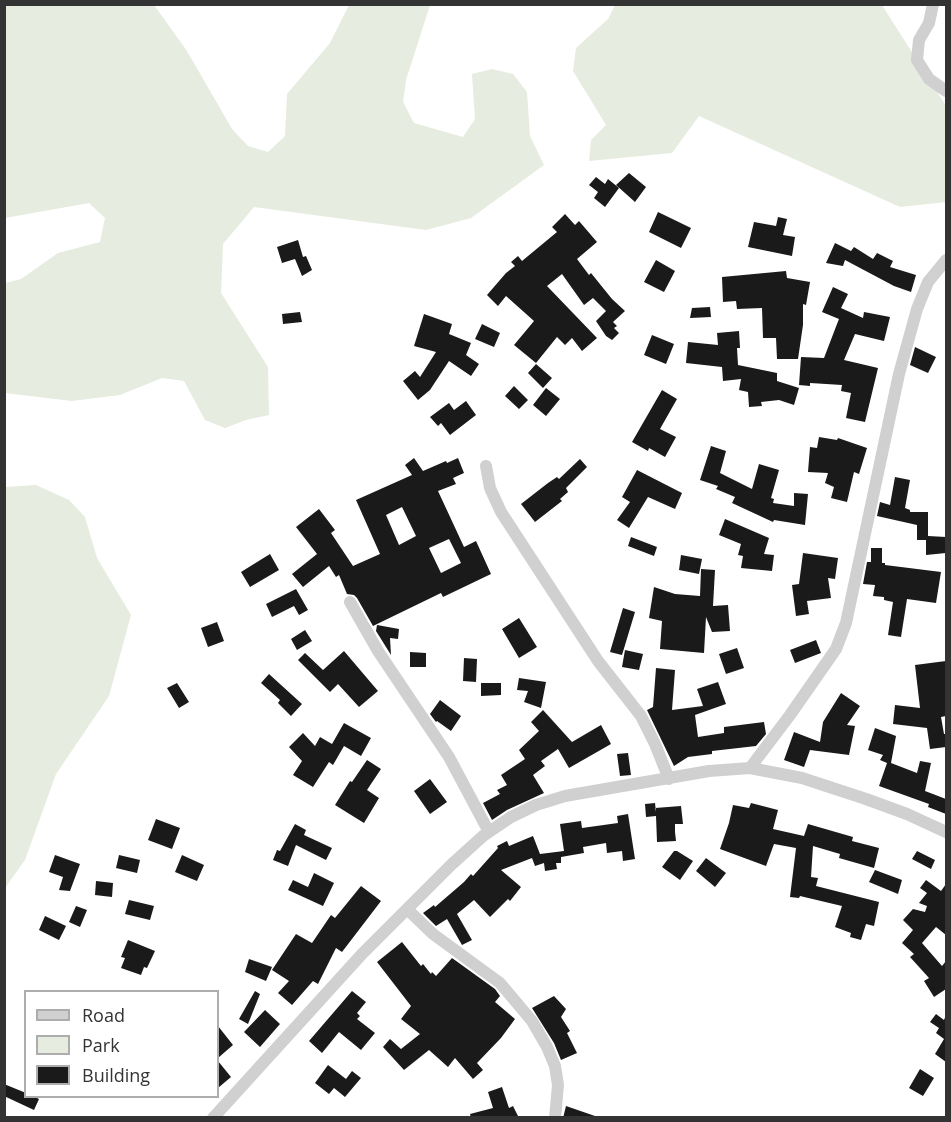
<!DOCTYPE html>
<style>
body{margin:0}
#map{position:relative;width:951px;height:1122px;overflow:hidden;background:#fff;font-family:"Open Sans",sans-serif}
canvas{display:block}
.frame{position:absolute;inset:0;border:6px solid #333;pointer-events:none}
.legend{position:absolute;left:24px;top:990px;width:195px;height:108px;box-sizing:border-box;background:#fff;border:2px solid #adadad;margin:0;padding:8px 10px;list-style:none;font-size:18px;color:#333}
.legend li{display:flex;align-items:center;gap:12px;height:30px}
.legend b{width:30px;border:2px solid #adadad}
</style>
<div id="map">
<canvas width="951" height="1122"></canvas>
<div class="frame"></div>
<ul class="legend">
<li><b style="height:8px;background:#d0d0d0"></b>Road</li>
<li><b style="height:16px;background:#e6ecdf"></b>Park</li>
<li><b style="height:16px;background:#1a1a1a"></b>Building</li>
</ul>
</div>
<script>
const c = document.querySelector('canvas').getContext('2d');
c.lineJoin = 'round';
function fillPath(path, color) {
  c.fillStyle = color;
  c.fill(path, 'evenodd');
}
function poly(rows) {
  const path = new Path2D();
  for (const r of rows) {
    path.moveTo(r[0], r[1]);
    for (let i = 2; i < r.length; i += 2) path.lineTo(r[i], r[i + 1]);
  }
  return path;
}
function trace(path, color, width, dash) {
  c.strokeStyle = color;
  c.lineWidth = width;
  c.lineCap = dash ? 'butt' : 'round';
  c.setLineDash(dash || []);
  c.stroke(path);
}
const green = poly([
 [5,4,154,5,187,51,232,129,248,146,268,152,285,136,287,94,330,43,349,5,430,5,406,80,403,102,414,123,463,137,475,119,472,74,492,69,513,74,527,92,530,136,544,165,471,218,426,230,254,207,223,244,221,293,268,367,269,415,246,420,225,428,205,420,184,381,162,378,120,395,72,401,5,393,5,283,21,279,58,253,100,242,105,218,89,203,5,218],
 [615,5,882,5,946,106,946,202,900,207,699,116,672,153,589,161,591,140,606,125,573,71,576,48,608,19],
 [36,485,69,500,85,517,97,558,131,615,109,696,56,774,25,860,5,888,5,487]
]);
const building = poly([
 [629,173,646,187,635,202,616,185],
 [596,177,605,184,608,179,619,188,605,207,594,198,598,192,589,185],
 [658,212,691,228,681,248,649,232],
 [565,214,575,225,579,221,597,242,577,259,589,275,591,273,612,299,625,311,613,322,617,326,614,328,619,333,612,340,606,336,596,321,606,311,593,298,584,305,562,274,547,286,597,338,582,351,572,338,565,345,557,337,536,363,514,345,534,321,506,296,498,306,487,295,506,273,515,266,511,262,518,256,522,261,557,232,552,227],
 [778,217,787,219,783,235,795,237,792,256,748,247,754,222,776,226],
 [298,240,303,257,306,256,312,270,302,276,295,259,282,263,277,247],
 [835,243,851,251,854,247,873,259,877,253,893,261,890,267,916,275,911,292,894,286,845,260,843,266,826,263],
 [656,260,675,271,664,292,644,282],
 [786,271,787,278,810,282,806,305,803,304,803,325,798,359,777,359,776,338,763,338,762,308,737,309,736,301,723,302,722,277],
 [833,287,848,294,841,308,863,318,864,312,890,317,884,341,855,334,844,360,878,368,865,422,846,418,851,393,841,391,842,385,810,383,810,386,799,385,801,357,824,358,837,324,839,319,822,312],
 [710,307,711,317,690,318,692,308],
 [300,312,302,322,283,324,282,314],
 [424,314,452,324,449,334,471,343,466,355,479,364,471,376,449,361,430,390,418,400,403,381,415,371,420,377,436,352,414,346],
 [482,324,500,333,494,347,475,339],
 [739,331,740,348,737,348,738,365,777,373,777,381,799,388,794,405,779,400,761,402,762,406,749,407,748,392,739,390,741,379,723,381,722,367,686,363,688,342,718,345,717,333],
 [652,335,674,344,666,364,644,355],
 [915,347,936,357,928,373,910,365],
 [536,364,552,378,543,388,528,373],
 [514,386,528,400,519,409,505,396],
 [546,388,560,399,546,416,533,405],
 [662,390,677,399,660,429,676,437,665,457,649,448,648,451,632,442],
 [466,401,476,415,450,435,441,423,438,426,430,417,449,403,454,410],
 [819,437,837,440,838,438,867,448,859,474,854,472,847,502,831,498,834,487,825,483,828,473,808,472,810,447,817,448],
 [711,446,726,451,720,473,752,489,759,464,779,470,771,498,774,499,773,503,794,506,794,493,808,494,805,525,774,520,773,522,732,503,735,497,716,489,718,486,700,480],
 [414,458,423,471,446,461,447,463,458,458,464,473,453,478,456,484,438,491,464,547,476,541,491,574,443,597,441,593,373,626,357,598,354,595,347,594,339,575,336,577,329,566,303,587,292,574,317,554,296,527,319,509,335,530,331,533,353,566,380,554,356,500,412,475,405,465],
 [402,507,416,536,399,545,386,515],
 [449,539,461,563,441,573,429,548],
 [580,459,587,467,566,488,568,492,560,499,562,501,535,522,521,504,548,483,557,477,559,479],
 [637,470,682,493,675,509,648,497,629,528,617,520,630,502,622,497],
 [895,477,910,480,905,508,910,510,910,512,928,512,928,536,946,537,946,553,926,555,926,540,917,540,917,525,877,516,880,502,890,505],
 [725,519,769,538,764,554,774,555,772,571,741,568,743,556,738,555,741,544,719,535],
 [631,537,657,547,654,556,628,546],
 [871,548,882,548,882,563,885,563,885,565,941,572,936,603,907,599,901,637,888,635,893,602,884,600,884,597,873,596,875,585,863,584,867,562,871,562],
 [803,553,838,558,835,579,828,578,831,598,807,601,809,614,796,616,792,585,799,584],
 [270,554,279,570,250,587,241,572],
 [681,555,702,559,699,574,679,570],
 [701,569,715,570,713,606,728,605,730,631,712,632,706,617,704,653,660,649,662,621,649,618,654,587,675,594,700,596],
 [296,589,308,610,299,615,294,606,272,617,266,604],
 [623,608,635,612,622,655,610,652],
 [519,618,537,647,519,658,502,629],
 [217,622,224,641,208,647,201,628],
 [377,625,399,629,398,639,390,638,391,655,376,631],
 [305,630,312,641,297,650,291,639],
 [816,640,821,653,795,663,790,650],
 [737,648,744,668,726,674,719,654],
 [625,650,643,654,639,670,622,667],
 [344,651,378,691,359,707,338,684,330,692,298,660,305,653,323,670],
 [410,652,426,653,426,667,410,667],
 [464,658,477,659,476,682,463,681],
 [946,661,946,716,941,717,944,734,946,734,946,747,930,749,927,728,893,724,895,705,920,708,915,665],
 [656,668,675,670,672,710,703,706,697,689,718,682,726,704,695,715,698,737,724,733,724,727,764,722,766,734,756,746,712,751,712,754,688,757,674,766,647,710,653,707],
 [269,674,302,704,291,716,278,703,280,700,261,683],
 [519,678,546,682,541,708,524,702,528,691,517,690],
 [177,683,189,702,179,708,167,688],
 [481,683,501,683,501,695,481,696],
 [841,693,860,706,847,725,855,726,849,755,810,750,804,767,784,760,794,732,820,742,823,722],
 [440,700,461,716,451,731,437,721,436,722,430,714],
 [543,710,572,742,601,725,611,744,569,768,558,749,541,761,545,766,533,775,544,793,507,810,492,820,483,803,500,794,497,790,507,785,501,775,525,759,519,750,539,731,531,722],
 [344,723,371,738,361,756,344,746,333,765,329,762,313,787,293,775,302,761,289,747,303,733,315,746,320,737,332,744],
 [875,728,896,736,891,763,917,773,920,761,931,763,925,791,946,799,946,814,928,807,929,804,879,786,887,763,880,760,883,755,868,750],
 [628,753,631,775,620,776,617,754],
 [367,760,381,769,367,790,379,798,364,823,335,805,350,781,352,782],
 [430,779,447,802,430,814,414,791],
 [655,803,656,812,655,808,681,806,683,824,675,824,675,832,673,831,675,832,676,841,657,842,656,816,646,817,645,804],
 [751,803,778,810,773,829,804,836,808,824,853,837,852,841,879,848,874,868,839,858,840,854,813,846,811,877,818,878,816,886,879,902,874,926,866,924,861,940,850,937,851,933,835,927,842,906,800,896,799,898,790,897,796,848,774,844,766,866,720,849,729,823,733,805,749,808],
 [628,814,635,859,623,861,622,851,607,853,606,843,583,847,584,853,561,857,561,863,556,863,557,869,545,871,544,863,535,866,532,858,501,870,521,887,510,901,508,899,490,917,474,900,457,914,472,940,462,945,447,919,436,926,423,913,434,905,435,907,464,882,471,874,473,876,498,848,497,846,507,841,509,846,533,836,540,854,564,851,560,824,581,821,582,828,618,823,617,816],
 [156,819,180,828,172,849,148,840],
 [295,824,306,830,304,835,332,848,326,860,296,845,288,866,273,860,277,850,280,851],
 [674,851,677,851,693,861,680,880,662,867],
 [917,851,935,860,931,869,912,859],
 [55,855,80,864,70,891,59,890,63,877,49,872],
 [119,855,140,860,137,873,116,868],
 [182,855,204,865,197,881,175,872],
 [706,858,726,873,715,887,696,871],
 [875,870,902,880,898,894,869,882],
 [314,873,334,883,323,906,288,890,293,880,308,887],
 [926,880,941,891,946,884,946,935,936,927,922,943,942,966,946,961,946,989,934,997,924,981,929,978,910,957,914,954,902,943,913,930,903,920,913,909,925,912,927,906,919,903,927,893,920,888],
 [96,881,113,883,112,897,95,895],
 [361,886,381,901,342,952,336,948,318,984,313,981,292,1005,278,993,289,981,272,970,296,934,312,943,331,915,335,918],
 [129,900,154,906,150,920,125,914],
 [76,906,87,910,80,927,69,922],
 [45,916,66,926,59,940,39,930],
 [128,940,155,951,147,968,144,967,141,975,121,968,125,958,121,957],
 [402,942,421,966,423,964,431,974,432,972,436,976,452,958,495,989,500,996,495,1002,515,1019,501,1038,477,1063,483,1070,473,1079,455,1058,448,1067,429,1050,404,1070,383,1047,390,1039,401,1049,420,1034,401,1019,411,1006,377,962],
 [249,959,272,967,266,981,245,972],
 [255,991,260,994,248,1024,239,1019],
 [352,991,366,1002,357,1013,360,1016,357,1019,375,1033,361,1050,339,1032,322,1053,309,1041],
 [554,996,566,1009,561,1017,570,1031,567,1033,577,1053,561,1060,554,1043,532,1008],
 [265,1010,280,1024,260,1047,244,1032],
 [936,1014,944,1020,946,1015,946,1062,935,1054,944,1039,936,1033,939,1028,930,1022],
 [218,1026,233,1045,218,1058],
 [218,1061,231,1077,218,1088],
 [328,1065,346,1079,352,1071,361,1078,345,1097,334,1088,329,1094,315,1083],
 [920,1069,934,1078,923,1096,909,1088],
 [4,1084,26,1093,26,1096,33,1096,39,1099,34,1110,4,1096],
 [502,1087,509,1108,513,1106,519,1118,471,1118,470,1114,493,1108,488,1092],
 [566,1106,595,1116,595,1118,563,1118]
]);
const minor = poly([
 [933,4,929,23,919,40,917,60,929,79,946,91],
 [486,466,490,488,501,512,598,661,641,716,655,744,669,779],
 [350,602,378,651,449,757,489,832],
 [750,768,790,715,836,649,846,623,899,374,917,309,928,282,946,260],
 [407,909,433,934,500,983,532,1021,547,1047,555,1066,558,1085,555,1118],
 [213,1118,362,954,451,865,483,836,511,817,536,805,565,796,709,771,750,768,802,778,866,799,907,814,946,832]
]);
fillPath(green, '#e6ecdf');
fillPath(building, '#1a1a1a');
trace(minor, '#d0d0d0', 12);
</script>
